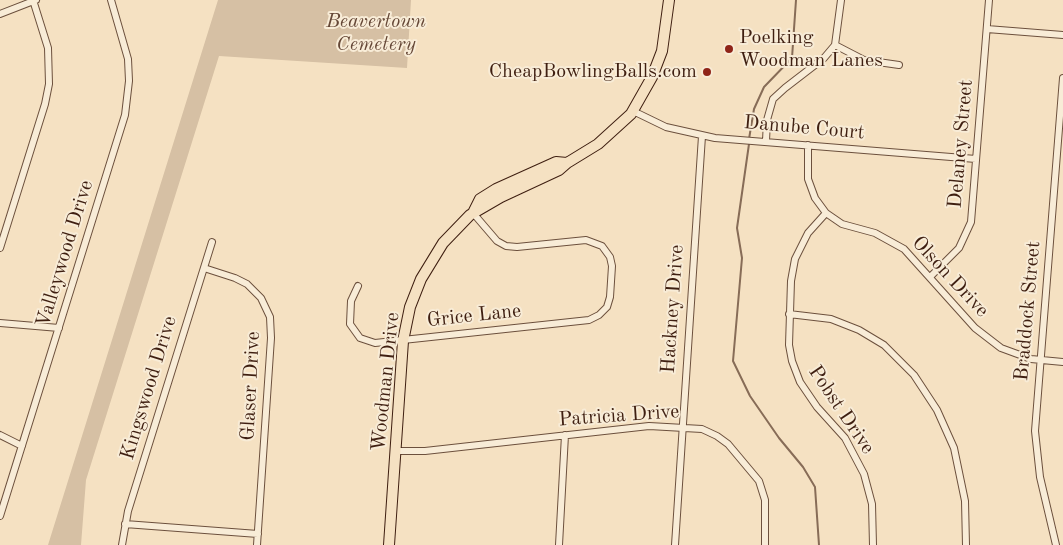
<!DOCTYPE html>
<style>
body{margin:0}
canvas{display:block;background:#f5e1c2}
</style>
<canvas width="1063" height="545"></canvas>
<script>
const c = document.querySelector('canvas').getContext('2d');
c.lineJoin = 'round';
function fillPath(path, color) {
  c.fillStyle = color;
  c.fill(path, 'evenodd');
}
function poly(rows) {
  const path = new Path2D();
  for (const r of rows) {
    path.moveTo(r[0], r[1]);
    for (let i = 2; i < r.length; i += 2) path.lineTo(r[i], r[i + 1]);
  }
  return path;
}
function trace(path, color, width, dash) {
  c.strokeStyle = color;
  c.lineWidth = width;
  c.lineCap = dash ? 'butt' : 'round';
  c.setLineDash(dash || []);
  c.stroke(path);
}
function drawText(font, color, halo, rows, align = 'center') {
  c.font = font + ' "Old Standard TT",serif';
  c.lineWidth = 4;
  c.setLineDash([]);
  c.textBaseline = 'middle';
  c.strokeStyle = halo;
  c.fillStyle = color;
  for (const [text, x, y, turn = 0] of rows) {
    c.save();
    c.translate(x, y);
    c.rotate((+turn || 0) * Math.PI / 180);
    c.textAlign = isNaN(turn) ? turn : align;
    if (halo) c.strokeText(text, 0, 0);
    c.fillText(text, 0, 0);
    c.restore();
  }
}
const green = poly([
 [218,0,411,0,407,68,219,56,86,480,81,545,48,545]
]);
const stream = poly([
 [749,139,754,109,764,87,792,58,796,0],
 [749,144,737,228,742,258,733,361,750,396,779,438,803,467,815,487,819,545]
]);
const street = poly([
 [0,14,36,0],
 [987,29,1063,35],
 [835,45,864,60,899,65],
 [633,111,666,127,715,138,976,159],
 [766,141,767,120,773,99,785,88,824,58,835,45,841,0],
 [808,145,808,179,815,198,826,213,842,224,875,233,904,249,975,328,1001,348,1031,359,1063,362],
 [826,213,808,233,795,259,791,281,789,345,792,361,800,382,817,407,845,438,864,474,872,504,873,545],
 [0,248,45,104,49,84,48,48,33,0],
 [204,268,235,278,247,284,261,298,270,317,271,338,257,545],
 [931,276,959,248,971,222,989,0],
 [358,286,351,301,350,324,360,338,375,343,589,320,599,315,607,307,610,297,612,266,610,257,602,246,586,240,517,247,506,246,497,241,473,213],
 [789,314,831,319,859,330,884,345,914,375,937,410,954,448,965,501,966,545],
 [0,323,59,328],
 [0,435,22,446],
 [396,451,425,451,649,426,702,429,717,436,728,444,759,481,765,500,765,545],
 [0,516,125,115,129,81,128,59,111,0],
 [125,524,258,534],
 [122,545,128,511,212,242],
 [559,545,565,435],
 [675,545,702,136],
 [1056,545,1040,477,1035,431,1063,78]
]);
const primary = poly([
 [473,213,480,199,496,189,556,162,567,163],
 [389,545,403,341,410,307,421,279,443,243,470,215,501,197,559,170,567,163,598,144,631,114,652,77,662,51,669,0]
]);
const markers = [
 [729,49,5,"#8f2418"],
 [707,72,5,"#8f2418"]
];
const parkNames = [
 ["Beavertown",376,22],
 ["Cemetery",376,45]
];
const poiNames = [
 ["Poelking",739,38],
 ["Woodman Lanes",739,61],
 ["CheapBowlingBalls.com",697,72,"right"]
];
const streetNames = [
 ["Danube Court",804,128,5],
 ["Delaney Street",961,144,-85],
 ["Valleywood Drive",65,254,-73],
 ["Olson Drive",950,277,47],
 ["Hackney Drive",673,309,-86],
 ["Braddock Street",1028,311,-85],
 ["Grice Lane",474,316,-6],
 ["Woodman Drive",386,382,-84],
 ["Glaser Drive",251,386,-87],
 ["Kingswood Drive",149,388,-73],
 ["Pobst Drive",841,410,56],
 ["Patricia Drive",619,416,-4]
];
fillPath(green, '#d6c0a4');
trace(stream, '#876c57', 2);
trace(street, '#6c503d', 8);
trace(primary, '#3f1f11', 12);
trace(street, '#f8ecd7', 6);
trace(primary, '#f5e1c2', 10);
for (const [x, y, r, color] of markers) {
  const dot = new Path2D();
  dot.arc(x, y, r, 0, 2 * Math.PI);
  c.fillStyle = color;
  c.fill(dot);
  trace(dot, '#f8ecd7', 2);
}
drawText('italic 20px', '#654736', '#f8ecd7', parkNames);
drawText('20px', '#3f1f11', '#f8ecd7', poiNames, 'left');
drawText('20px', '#3f1f11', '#f8ecd7', streetNames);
</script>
